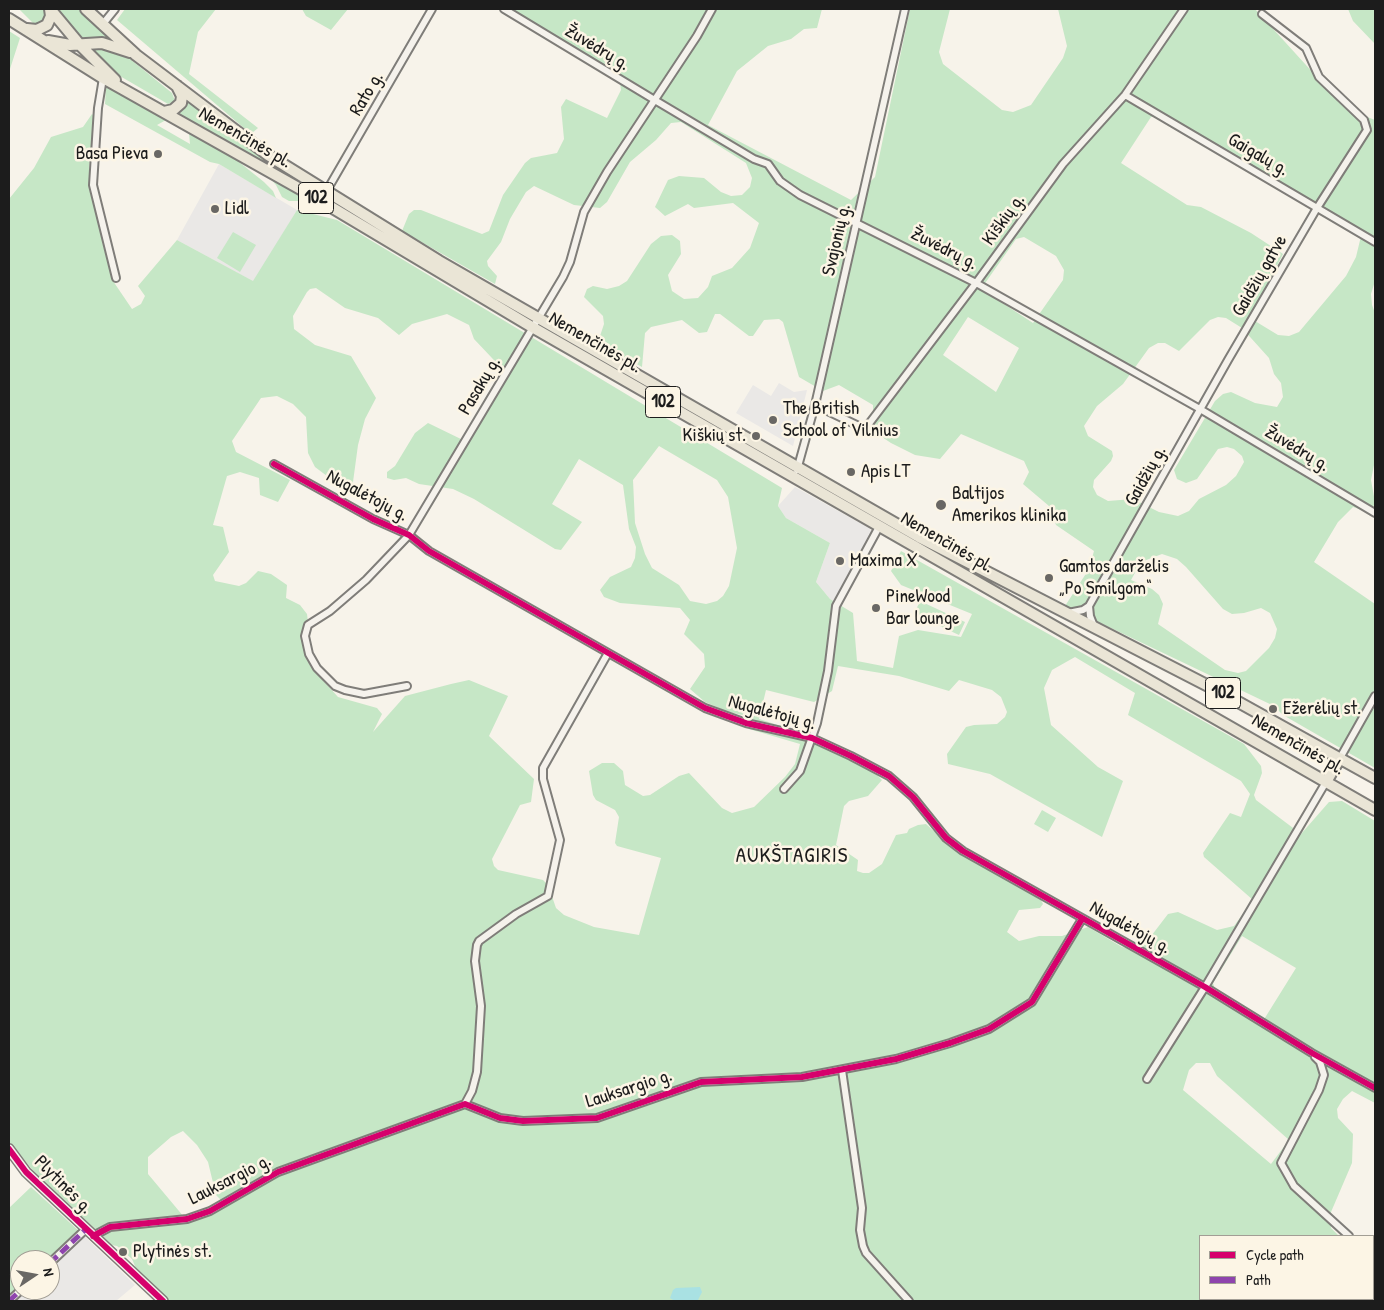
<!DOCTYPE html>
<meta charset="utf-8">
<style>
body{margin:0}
#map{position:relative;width:1384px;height:1310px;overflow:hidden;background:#f7f3ea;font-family:"Patrick Hand",sans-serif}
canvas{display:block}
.frame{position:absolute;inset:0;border:10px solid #1c1c1c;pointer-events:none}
.legend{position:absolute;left:1199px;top:1235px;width:175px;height:65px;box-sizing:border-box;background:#fcf5e5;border:1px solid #a29e95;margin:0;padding:6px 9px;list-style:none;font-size:15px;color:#1c1c1c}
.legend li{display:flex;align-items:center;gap:10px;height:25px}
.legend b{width:25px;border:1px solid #a29e95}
.north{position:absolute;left:10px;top:1250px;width:50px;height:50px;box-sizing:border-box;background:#fcf5e5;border:1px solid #a29e95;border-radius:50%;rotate:78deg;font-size:14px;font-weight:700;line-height:20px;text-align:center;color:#1c1c1c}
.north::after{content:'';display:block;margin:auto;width:18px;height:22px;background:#696764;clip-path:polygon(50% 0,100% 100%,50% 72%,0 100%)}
</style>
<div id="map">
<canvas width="1384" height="1310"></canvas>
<div class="frame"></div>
<ul class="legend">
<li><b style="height:6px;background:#d6006c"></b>Cycle path</li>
<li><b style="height:6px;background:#8e44ad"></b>Path</li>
</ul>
<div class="north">N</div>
</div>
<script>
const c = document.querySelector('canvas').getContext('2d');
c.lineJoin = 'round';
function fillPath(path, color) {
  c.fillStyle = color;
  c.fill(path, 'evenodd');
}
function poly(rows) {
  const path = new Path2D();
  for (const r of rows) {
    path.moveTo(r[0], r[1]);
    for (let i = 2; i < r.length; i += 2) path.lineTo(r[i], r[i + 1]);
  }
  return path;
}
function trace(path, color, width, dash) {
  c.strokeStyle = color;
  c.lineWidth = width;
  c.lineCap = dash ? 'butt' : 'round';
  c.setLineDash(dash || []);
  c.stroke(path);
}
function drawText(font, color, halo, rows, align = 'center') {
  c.font = font + ' "Patrick Hand",sans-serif';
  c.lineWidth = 5;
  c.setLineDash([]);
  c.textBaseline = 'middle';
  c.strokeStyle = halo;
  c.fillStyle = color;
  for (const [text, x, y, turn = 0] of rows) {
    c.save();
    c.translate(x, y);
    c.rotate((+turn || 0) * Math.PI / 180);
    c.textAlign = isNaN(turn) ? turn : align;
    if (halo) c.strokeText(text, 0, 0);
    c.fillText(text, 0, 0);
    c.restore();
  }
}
const built = poly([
 [219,164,297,210,254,282,177,240],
 [779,383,794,392,807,390,793,446,736,413,753,385,771,396],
 [795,487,869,528,878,538,841,605,830,599,816,582,830,543,786,518,778,506],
 [80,1232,135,1285,116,1301,9,1301,20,1290,50,1290,50,1260]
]);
const green = poly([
 [19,9,44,9,47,12,45,21,39,24,33,23],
 [57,9,79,9,112,41,100,38,84,41],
 [125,9,216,9,198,32,189,74,258,128,251,134,117,20],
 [302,9,348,9,331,30,306,16],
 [510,9,822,9,817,28,804,29,791,39,768,46,737,71,708,125,851,200,875,177,910,9,950,9,939,52,943,64,1002,110,1013,112,1031,105,1063,58,1067,46,1058,9,1255,9,1346,109,1375,120,1375,281,1371,294,1372,305,1375,313,1375,460,1371,480,1375,502,1371,513,1353,507,1338,522,1314,562,1375,604,1375,768,1283,715,1274,706,1065,606,1089,569,1094,551,1056,525,1049,506,1023,484,1029,472,1024,461,961,434,940,459,915,455,891,443,873,431,873,405,839,385,823,391,799,377,783,322,779,319,764,320,753,336,749,336,720,314,715,314,707,332,699,333,682,320,651,327,645,333,642,367,598,342,604,324,603,316,584,297,587,289,593,286,607,289,619,286,627,281,651,244,661,236,672,235,680,241,681,254,668,275,672,291,684,299,698,298,708,287,712,276,732,268,750,248,759,223,733,203,694,208,688,204,665,216,655,207,668,180,679,176,704,178,721,192,731,196,742,195,750,187,752,178,746,163,681,122,671,123,656,140,630,162,607,202,600,208,574,205,534,186,526,192,510,219,501,242,487,261,488,266,497,276,495,284,402,231,409,214,414,210,421,210,482,234,489,231,503,195,525,163,531,158,557,153,564,139,561,107,566,99,607,118,621,90,619,76],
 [1164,113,1362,232,1356,257,1346,276,1299,332,1289,336,1278,335,1250,318,1283,254,1251,233,1201,207,1187,205,1121,163,1151,117],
 [1024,237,1056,256,1064,270,1063,280,1033,323,981,289,1016,239],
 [968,317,1019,348,996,392,943,355],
 [1218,317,1226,318,1242,328,1269,358,1274,374,1281,383,1283,397,1277,407,1255,403,1231,392,1223,394,1215,401,1174,470,1177,479,1186,483,1197,479,1218,449,1227,447,1234,449,1242,456,1244,462,1236,476,1226,485,1199,499,1189,511,1178,516,1159,512,1133,499,1108,501,1097,495,1093,487,1094,480,1111,461,1113,456,1112,451,1088,436,1084,426,1097,406,1123,384,1149,348,1158,343,1165,343,1179,351,1210,320],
 [1162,554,1177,559,1186,567,1223,609,1232,614,1244,613,1261,608,1270,613,1277,629,1275,638,1269,648,1246,671,1238,673,1225,670,1158,624,1163,604,1159,595,1152,589,1131,580,1141,562],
 [1348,9,1375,9,1375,44,1353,21],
 [9,31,20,38,9,72],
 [106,48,124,54,172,93,175,101,168,104,113,72,91,49],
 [106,86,166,120,157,125,190,144,189,133,205,139,229,154,264,182,273,191,276,198,219,164,210,162,105,104],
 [187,99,260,156,286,173,335,201,333,204,179,115],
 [92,114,96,118,89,168,103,245,113,281,132,309,141,304,145,296,138,286,177,240,253,281,297,210,337,220,782,488,778,506,786,518,830,543,816,582,830,599,853,613,857,661,893,668,899,636,918,630,961,637,972,614,901,585,891,571,901,551,1244,744,1261,766,1262,773,1254,795,1256,800,1301,834,1329,802,1342,801,1375,821,1375,1103,1352,1091,1343,1099,1337,1109,1338,1118,1353,1134,1352,1163,1331,1212,1331,1228,1339,1236,1200,1236,1200,1299,1373,1299,1373,1267,1375,1269,1375,1301,170,1301,137,1271,132,1259,117,1246,111,1245,36,1174,9,1142,9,199,34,168,51,137,83,127],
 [316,288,345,308,378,318,399,335,412,324,447,314,469,325,474,339,509,376,469,439,465,441,428,423,415,433,395,466,387,472,387,478,394,480,406,478,419,484,453,489,474,499,555,549,561,550,582,522,552,504,579,459,623,485,629,529,636,547,635,558,631,567,610,577,600,590,604,597,620,603,680,608,690,620,684,634,704,654,705,667,690,689,705,702,728,712,752,717,749,729,800,744,795,764,785,777,754,807,732,813,722,808,689,773,679,776,650,795,643,796,625,785,623,771,614,763,602,763,589,771,593,795,596,800,615,810,619,817,615,843,617,846,661,858,639,935,594,927,564,915,556,908,548,885,543,880,498,870,494,866,492,859,520,805,531,802,534,779,489,736,508,696,469,680,451,684,405,696,373,732,382,714,377,708,338,697,311,667,304,654,303,632,308,622,307,614,300,605,286,598,287,585,271,574,258,571,246,583,239,586,215,581,213,575,229,552,223,527,213,525,227,476,240,472,259,478,260,495,278,502,290,480,236,452,232,441,261,398,277,396,293,404,306,417,308,453,315,467,343,488,349,487,353,482,358,445,365,419,376,398,351,356,315,345,294,329,293,316,307,292,310,289],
 [659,446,717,480,728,497,737,548,729,586,723,596,717,601,706,604,690,601,679,585,652,568,645,554,635,523,633,480],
 [1075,657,1135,693,1128,715,1241,781,1250,794,1241,817,1230,813,1203,853,1204,857,1253,900,1234,926,1217,930,1178,912,1168,914,1145,944,1133,949,1122,947,1088,927,1062,936,1039,936,1019,941,1007,932,1019,910,1040,908,1043,904,1041,900,949,845,926,824,918,825,909,829,907,833,896,835,882,864,869,873,863,873,857,871,858,860,836,845,844,806,849,801,868,796,882,780,856,754,809,735,759,719,766,690,814,702,832,691,838,666,899,676,949,691,959,680,992,690,1001,697,1007,712,1005,717,997,724,974,725,966,727,947,754,948,764,990,774,1102,837,1123,781,1098,767,1051,725,1044,688,1052,670],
 [1242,936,1296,968,1263,1021,1215,989,1213,983],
 [1196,1063,1210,1063,1217,1076,1289,1140,1271,1164,1183,1090,1189,1070],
 [183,1131,197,1145,208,1162,216,1195,223,1202,184,1217,148,1174,148,1157,171,1137],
 [268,176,312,201,289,201,282,197,276,185],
 [233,232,256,245,240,272,217,258],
 [920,601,965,622,959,635,914,614],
 [1042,810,1056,818,1048,832,1034,824],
 [31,1187,80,1232,50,1260,20,1260,20,1287,9,1298,9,1208]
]);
const water = poly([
 [700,1287,702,1292,698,1300,675,1301,670,1298,673,1290,676,1288]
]);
const street = poly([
 [504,9,653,99,754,159,768,164,780,181,800,195,976,283,1200,409,1375,513],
 [102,25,115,9],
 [103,78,98,108,93,185,116,278],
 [1125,95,1375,242],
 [326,192,432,9],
 [815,405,865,429,976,283,1063,164,1125,95,1184,9],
 [274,464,373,519,409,535,429,551,705,708,746,723,812,738,851,756,889,776,913,797,946,838,963,851,1205,987,1312,1053,1375,1088],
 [797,470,815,405,905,9],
 [1089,606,1090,616,1094,626],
 [1068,613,1083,610,1089,606,1228,360,1317,208,1367,130,1364,120,1319,77,1306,48,1262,14],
 [407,686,364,694,345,690,335,686,317,668,309,654,305,636,308,625,330,611,366,580,409,535,563,277,570,262,584,212,607,172,697,36,712,9],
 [1340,758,1375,696],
 [784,789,800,771,817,723,828,671,836,606,880,525],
 [1315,1057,1320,1062,1324,1075,1319,1090,1281,1163,1294,1186,1349,1236],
 [842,1070,862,1208,860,1230,863,1246,866,1253,909,1301],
 [1147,1079,1205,987,1326,782],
 [465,1104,472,1091,477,1072,481,1006,475,961,477,945,479,941,516,914,548,896,560,840,543,779,543,768,608,653],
 [93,1236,110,1227,187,1219,210,1211,278,1172,465,1104,500,1118,523,1121,597,1118,701,1082,802,1077,896,1059,950,1043,989,1029,1032,1002,1082,919],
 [1373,1259,1375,1261],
 [50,1263,86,1229],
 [9,1301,21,1290]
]);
const secondary = poly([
 [9,1149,26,1172,163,1301]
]);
const primary = poly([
 [50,9,80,45,115,80],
 [86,9,136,55,268,155,439,261,919,537,1222,693,1375,778],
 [9,19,103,78,311,195,532,327,1375,810],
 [27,29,37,30,47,25,51,16,50,9],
 [48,41,70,45,102,43,130,52],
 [164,112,173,110,181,103,182,96,177,86],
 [1326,782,1340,758]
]);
const quiet = poly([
 [50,1263,86,1229],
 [9,1301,21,1290]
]);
const cycleway = poly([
 [274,464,373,519,409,535,429,551,705,708,746,723,812,738,851,756,889,776,913,797,946,838,963,851,1205,987,1312,1053,1375,1088],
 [9,1149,26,1172,163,1301],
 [93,1236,110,1227,187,1219,210,1211,278,1172,465,1104,500,1118,523,1121,597,1118,701,1082,802,1077,896,1059,950,1043,989,1029,1032,1002,1082,919]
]);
const markers = [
 [158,154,5,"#696764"],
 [215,209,5,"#696764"],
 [773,420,5,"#696764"],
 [756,436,5,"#696764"],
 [851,472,5,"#696764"],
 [941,505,6,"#696764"],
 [840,561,5,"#696764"],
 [1049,578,5,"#696764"],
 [876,608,5,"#696764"],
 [1273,709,5,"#696764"],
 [123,1252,5,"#696764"]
];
const shields = [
 [316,198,35],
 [663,402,35],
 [1223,693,35]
];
const shieldNames = [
 ["102",316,198],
 ["102",663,402],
 ["102",1223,693]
];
const streetNames = [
 ["Žuvėdrų g.",597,48,31],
 ["Rato g.",367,94,-59],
 ["Nemenčinės pl.",245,138,30],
 ["Gaigalų g.",1258,155,30],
 ["Kiškių g.",1004,220,-54],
 ["Svajonių g.",837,240,-77],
 ["Žuvėdrų g.",944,249,27],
 ["Gaidžių gatve",1260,276,-60],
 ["Nemenčinės pl.",595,343,30],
 ["Pasakų g.",480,386,-59],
 ["Žuvėdrų g.",1297,449,31],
 ["Gaidžių g.",1146,476,-61],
 ["Nugalėtojų g.",367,496,28],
 ["Nemenčinės pl.",947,543,30],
 ["Nugalėtojų g.",772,713,15],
 ["Nemenčinės pl.",1298,745,30],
 ["Nugalėtojų g.",1130,928,29],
 ["Lauksargio g.",629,1089,-18],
 ["Lauksargio g.",230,1180,-27],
 ["Plytinės g.",63,1185,45]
];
const poiNames = [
 ["Basa Pieva",148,154,"right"],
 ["Lidl",225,209],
 ["The British",783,409],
 ["School of Vilnius",783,431],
 ["Kiškių st.",746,436,"right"],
 ["Apis LT",861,472],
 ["Baltijos",952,494],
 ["Amerikos klinika",952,516],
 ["Maxima X",850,561],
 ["Gamtos darželis",1059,567],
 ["„Po Smilgom“",1059,589],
 ["PineWood",886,597],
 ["Bar lounge",886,619],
 ["Ežerėlių st.",1283,709],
 ["Plytinės st.",133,1252]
];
const quarterNames = [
 ["AUKŠTAGIRIS",792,856]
];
fillPath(built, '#eae8e6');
fillPath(green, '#c6e7c6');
fillPath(water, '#a9e1e3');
trace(street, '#7f7d79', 10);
trace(secondary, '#7f7d79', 12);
trace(primary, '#7f7d79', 14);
trace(street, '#f5f2ec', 6);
trace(secondary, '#f5f2ec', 9);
trace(primary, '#eae5d6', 10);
trace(quiet, '#8e44ad', 5, [10, 5]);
trace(cycleway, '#d6006c', 6);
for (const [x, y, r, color] of markers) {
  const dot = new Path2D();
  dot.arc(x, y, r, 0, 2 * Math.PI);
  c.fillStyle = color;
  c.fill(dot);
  trace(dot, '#fcf5e5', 2);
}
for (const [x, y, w] of shields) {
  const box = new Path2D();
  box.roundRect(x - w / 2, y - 15.5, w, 31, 4);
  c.fillStyle = '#fcf5e5';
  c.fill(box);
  trace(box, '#1c1c1c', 1);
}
drawText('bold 18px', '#1c1c1c', null, shieldNames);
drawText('19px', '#1c1c1c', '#fcf5e5', streetNames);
drawText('19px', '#1c1c1c', '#fcf5e5', poiNames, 'left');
c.letterSpacing = '1px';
drawText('21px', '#1c1c1c', '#fcf5e5', quarterNames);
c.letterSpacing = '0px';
</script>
